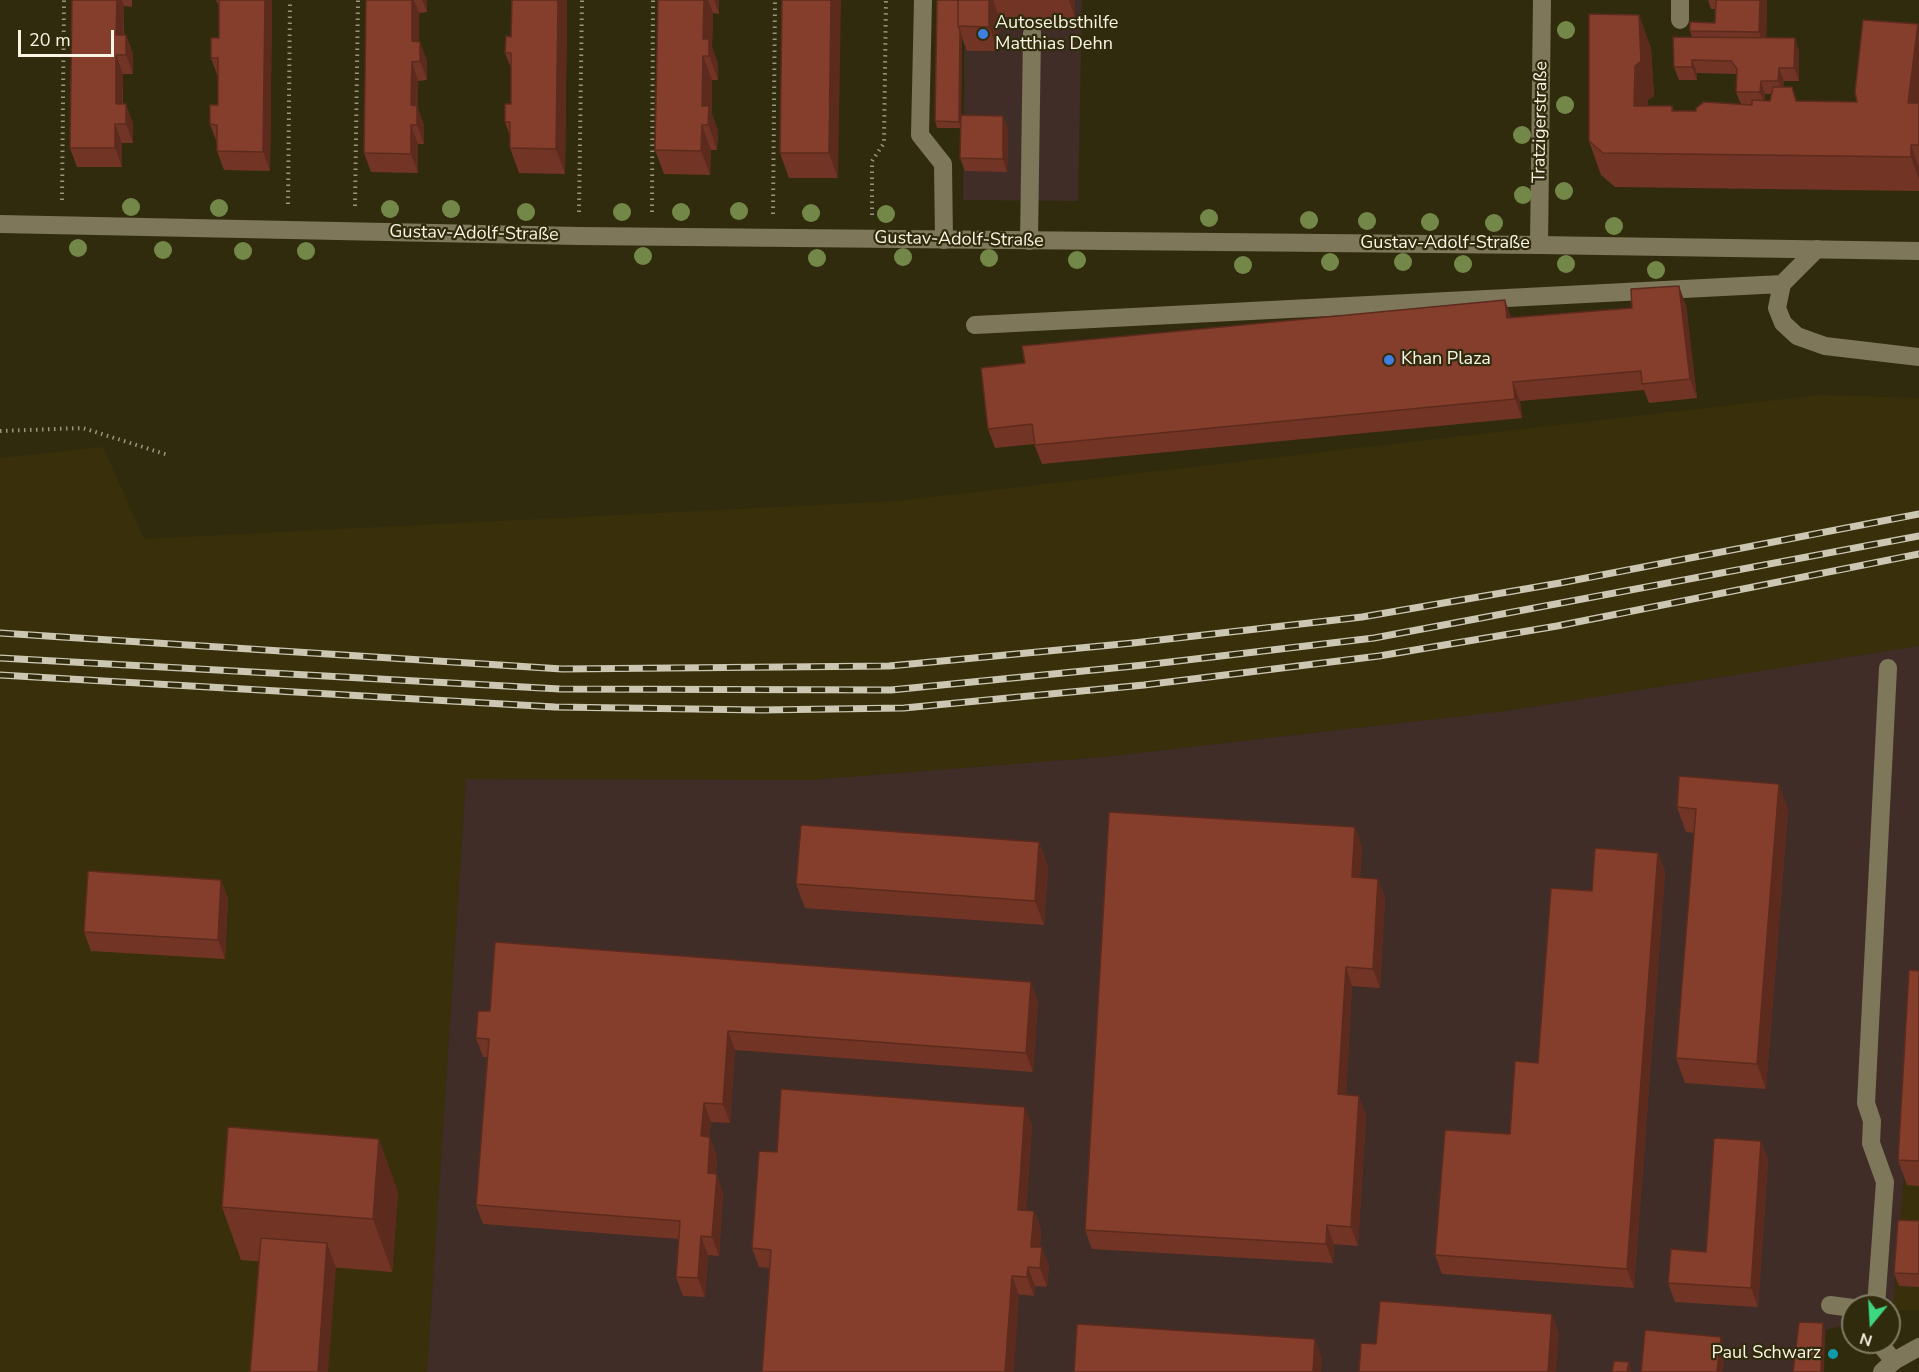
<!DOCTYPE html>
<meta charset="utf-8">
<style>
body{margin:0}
#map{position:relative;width:1919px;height:1372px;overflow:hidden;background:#312b0e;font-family:"Nunito Sans",sans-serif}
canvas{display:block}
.north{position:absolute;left:1841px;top:1294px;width:60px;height:60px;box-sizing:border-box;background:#312b0e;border:2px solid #817c64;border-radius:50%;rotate:198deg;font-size:16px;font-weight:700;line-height:24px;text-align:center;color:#f9f5e4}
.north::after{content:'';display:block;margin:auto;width:21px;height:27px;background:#3cd77e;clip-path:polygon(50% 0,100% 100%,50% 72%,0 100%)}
.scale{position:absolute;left:18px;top:30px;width:96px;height:27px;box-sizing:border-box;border:3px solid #f9f5e4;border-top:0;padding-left:8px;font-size:18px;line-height:21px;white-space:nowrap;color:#f9f5e4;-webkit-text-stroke:4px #312b0e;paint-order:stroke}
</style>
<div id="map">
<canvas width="1919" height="1372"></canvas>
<div class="north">N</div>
<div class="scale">20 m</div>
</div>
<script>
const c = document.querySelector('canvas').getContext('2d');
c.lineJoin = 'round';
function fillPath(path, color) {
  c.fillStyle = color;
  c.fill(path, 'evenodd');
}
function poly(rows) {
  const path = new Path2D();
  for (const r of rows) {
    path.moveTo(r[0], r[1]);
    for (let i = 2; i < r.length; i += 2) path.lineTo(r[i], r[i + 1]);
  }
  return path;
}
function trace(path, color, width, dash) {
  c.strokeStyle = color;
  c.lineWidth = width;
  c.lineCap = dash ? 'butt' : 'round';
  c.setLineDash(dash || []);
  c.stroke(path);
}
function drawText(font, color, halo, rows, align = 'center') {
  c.font = font + ' "Nunito Sans",sans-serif';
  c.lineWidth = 4.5;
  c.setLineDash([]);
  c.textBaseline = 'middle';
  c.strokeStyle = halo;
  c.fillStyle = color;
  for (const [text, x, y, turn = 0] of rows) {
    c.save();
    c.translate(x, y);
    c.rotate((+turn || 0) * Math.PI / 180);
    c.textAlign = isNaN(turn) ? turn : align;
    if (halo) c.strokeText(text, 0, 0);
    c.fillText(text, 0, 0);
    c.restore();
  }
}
const built = poly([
 [1819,395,1919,398,1919,646,1506,711,1103,757,810,780,466,779,427,1372,0,1372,0,458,103,447,144,539,898,501],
 [1919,990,1919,1310,1893,1310]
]);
const industrial = poly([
 [965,0,1082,0,1078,201,963,200],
 [1919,646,1919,990,1893,1310,1889,1311,1889,1306,1853,1306,1853,1322,1826,1330,1823,1372,427,1372,466,779,810,780,1103,757,1506,711]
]);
const path = poly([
 [62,200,64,0],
 [288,204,290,0],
 [355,206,358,0],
 [579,212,582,0],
 [652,212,653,0],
 [773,214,775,0],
 [872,215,872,161,884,143,886,0],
 [0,431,83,428,168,455]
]);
const service = poly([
 [923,0,920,135,943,164,944,240],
 [1680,20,1680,0],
 [1029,241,1032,33],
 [1782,284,1777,308,1783,323,1797,336,1825,346,1919,357],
 [975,325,1782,284,1817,249],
 [1830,1305,1853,1308],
 [1876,1306,1885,1182,1871,1143,1872,1121,1866,1103,1888,668],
 [1878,1342,1894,1361]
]);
const minor = poly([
 [1539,245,1542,0]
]);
const tertiary = poly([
 [0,224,579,236,1539,245,1919,251],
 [1882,1372,1894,1361,1919,1347]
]);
const rail = poly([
 [0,633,562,669,889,666,1133,643,1362,617,1560,583,1919,514],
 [0,658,560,689,891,690,1144,665,1374,638,1919,536],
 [0,675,555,707,761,710,904,708,1144,685,1379,656,1557,626,1919,554]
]);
const trees = [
 [1566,30],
 [1565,105],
 [1522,135],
 [1564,191],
 [1523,195],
 [131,207],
 [219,208],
 [390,209],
 [451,209],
 [739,211],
 [526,212],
 [622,212],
 [681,212],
 [811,213],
 [886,214],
 [1209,218],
 [1309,220],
 [1367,221],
 [1430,222],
 [1494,223],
 [1614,226],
 [78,248],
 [163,250],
 [243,251],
 [306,251],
 [643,256],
 [903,257],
 [817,258],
 [989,258],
 [1077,260],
 [1330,262],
 [1403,262],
 [1463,264],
 [1566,264],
 [1243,265],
 [1656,270]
];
const wall = poly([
 [72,0,132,0,132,7,124,6,124,35,126,35,133,54,133,74,123,74,123,104,133,123,133,143,122,143,122,167,77,167,70,148],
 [216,0,272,0,270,171,224,170,217,151,217,143,210,124,218,105,218,77,211,58,219,38,219,7],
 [366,0,427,0,427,12,419,13,419,42,420,42,427,61,427,80,418,81,418,109,424,125,424,144,418,144,418,173,371,172,364,153],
 [567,0,565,174,519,173,510,148,510,136,505,122,511,104,511,68,505,53,511,37],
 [658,0,719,0,719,14,713,13,712,47,718,64,718,80,712,80,712,114,718,131,717,150,711,150,710,175,664,174,655,150],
 [782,0,838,178,789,178,780,153],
 [937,0,1075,0,1075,18,999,17,998,51,967,51,962,38,961,115,1003,116,1008,129,1007,172,965,171,960,158,961,128,937,128,935,121],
 [1708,0,1767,0,1766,38,1799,51,1799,81,1784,81,1783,87,1792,87,1797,101,1857,102,1919,27,1919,191,1615,187,1601,175,1589,141,1639,15,1651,49,1654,96,1648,100,1648,106,1672,106,1674,111,1696,111,1741,104,1736,92,1737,76,1736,74,1697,73,1697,80,1679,80,1674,67,1692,37,1690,31,1715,23,1716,9,1711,9],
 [1765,94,1771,94,1770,101,1765,101],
 [1686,305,1697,398,1649,403,1644,390,1520,401,1522,418,1042,464,1034,444,995,448,988,429,1511,318],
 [1677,807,1788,809,1766,1089,1685,1083,1676,1058,1694,833,1686,832],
 [1039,842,1048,867,1044,925,805,908,796,884],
 [1362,846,1360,878,1378,879,1385,898,1380,988,1352,986,1346,1094,1366,1115,1358,1246,1334,1244,1333,1263,1092,1249,1085,1230],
 [1658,853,1665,872,1634,1288,1442,1274,1435,1255,1510,1134,1538,1063],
 [221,880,228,899,225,959,91,951,84,932],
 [1919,971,1919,1186,1907,1185,1898,1160],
 [1038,1001,1033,1072,735,1050,730,1123,711,1122,709,1137,717,1156,716,1174,723,1193,719,1256,708,1255,705,1297,683,1296,676,1277,679,1239,483,1224,476,1205,487,1057,483,1057,476,1038,490,1011],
 [1025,1107,1032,1126,1026,1211,1034,1211,1041,1230,1040,1247,1049,1266,1047,1287,1035,1286,1034,1296,759,1267,752,1248,777,1152],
 [1761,1141,1768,1160,1758,1307,1675,1302,1668,1283,1706,1252],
 [398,1192,392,1272,241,1260,222,1207],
 [1919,1221,1919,1287,1899,1286,1894,1273]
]);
const shadedWall = poly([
 [117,0,122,0,124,6,123,54,116,35],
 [265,0,272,0,270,171,263,152],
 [412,0,414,0,419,13,419,60,412,41],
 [422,0,427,0,427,12],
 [558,0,567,0,565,174,556,149],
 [704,0,708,0,713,13,712,47,718,64,718,80,703,39],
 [714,0,719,0,719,14],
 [831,0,841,0,838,178,829,153],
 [989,0,993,0,999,17,998,51,989,27],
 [1069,0,1075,0,1075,18],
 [1760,0,1767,0,1766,51,1759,32],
 [1639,15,1651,49,1654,96,1648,100,1646,140,1634,106],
 [1918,24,1919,27,1919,132,1908,103],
 [960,31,962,38,961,128,959,122],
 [126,35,133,54,133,74,126,55],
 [1795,38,1799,51,1799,81,1794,68],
 [420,42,427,61,427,80,420,61],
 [116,55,123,74,122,123,116,104],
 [703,56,712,80,712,114,718,131,717,150,702,106],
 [1692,60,1697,73,1697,80,1692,67],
 [412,62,418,81,418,109,424,125,424,144,417,125,411,105],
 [1779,68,1784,81,1783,94,1778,81],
 [1761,81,1765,94,1765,105,1760,92],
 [126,104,133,123,133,143,126,124],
 [1003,116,1008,129,1007,172,1003,159],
 [115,124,122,143,122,167,115,148],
 [411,125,418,144,418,173,411,154],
 [702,125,711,150,710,175,701,151],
 [1911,145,1919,167,1919,179,1911,157],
 [1679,286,1686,305,1697,398,1690,379],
 [1505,300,1512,319,1507,318],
 [1513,382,1520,401,1522,418,1515,399],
 [1779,784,1788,809,1766,1089,1757,1064],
 [1355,827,1362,846,1359,896,1352,877],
 [1039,842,1048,867,1044,925,1035,901],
 [1658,853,1665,872,1634,1288,1627,1269],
 [1378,879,1385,898,1380,988,1373,969],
 [221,880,228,899,225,959,218,940],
 [1346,967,1352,986,1345,1113,1338,1094],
 [1031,982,1038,1001,1033,1072,1026,1053],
 [728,1031,735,1050,730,1123,723,1104],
 [1359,1096,1366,1115,1358,1246,1351,1227],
 [704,1103,711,1122,708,1155,701,1136],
 [1025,1107,1032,1126,1025,1229,1018,1210],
 [710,1137,717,1156,715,1192,708,1173],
 [379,1139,398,1192,392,1272,373,1219],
 [1761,1141,1768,1160,1758,1307,1751,1288],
 [717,1174,723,1193,719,1256,712,1237],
 [1034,1211,1041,1230,1038,1266,1031,1247],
 [1327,1225,1334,1244,1333,1263,1326,1244],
 [701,1236,708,1255,705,1297,698,1278],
 [327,1243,336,1268,328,1372,318,1372],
 [1042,1247,1049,1266,1047,1287,1040,1268],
 [1028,1267,1035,1286,1034,1296,1027,1277],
 [1012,1276,1019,1295,1014,1372,1005,1372],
 [1552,1314,1559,1333,1556,1372,1548,1372],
 [1823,1323,1825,1330,1824,1372,1821,1372],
 [1721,1337,1725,1350,1723,1372,1717,1372],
 [1315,1339,1322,1358,1321,1372,1313,1372],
 [1629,1362,1631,1369,1631,1372,1627,1372]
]);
const building = poly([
 [72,0,117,0,116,35,126,35,126,55,116,55,116,104,126,104,126,124,115,124,115,148,70,148,72,0],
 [219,0,265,0,263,152,217,151,217,125,210,124,210,105,218,105,218,58,211,58,211,38,219,38,219,0],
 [366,0,412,0,412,41,420,42,420,61,412,62,411,105,417,106,417,125,411,125,411,154,364,153,366,0],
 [512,0,558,0,556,149,510,148,510,122,505,122,505,104,511,104,511,53,505,53,506,36,511,37,512,0],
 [658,0,704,0,703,39,709,39,709,56,703,56,702,106,709,106,708,125,702,125,701,151,655,150,658,0],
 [782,0,831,0,829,153,780,153,782,0],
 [937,0,958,0,958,26,960,31,959,122,935,121,937,0],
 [958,0,989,0,989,27,958,26,958,0],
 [1716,0,1760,0,1759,32,1690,31,1690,22,1715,23,1716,0],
 [1589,14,1639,15,1641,61,1635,66,1634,106,1672,106,1672,111,1696,111,1696,108,1704,102,1752,105,1752,100,1770,101,1773,87,1792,87,1796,101,1857,102,1855,92,1863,20,1918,24,1908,103,1919,103,1919,145,1911,145,1911,157,1603,153,1589,141,1589,14],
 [1673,37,1795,38,1794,68,1779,68,1778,81,1761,81,1760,92,1736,92,1737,69,1731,61,1692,60,1692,67,1674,67,1673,37],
 [961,115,1003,116,1003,159,960,158,961,115],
 [1679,286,1690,379,1642,384,1641,371,1513,382,1515,399,1035,445,1032,424,988,429,981,368,1025,363,1022,346,1505,300,1507,318,1632,308,1631,289,1679,286],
 [1679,776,1779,784,1757,1064,1676,1058,1696,809,1677,807,1679,776],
 [1109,812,1355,827,1352,877,1378,879,1373,969,1346,967,1338,1094,1359,1096,1351,1227,1327,1225,1326,1244,1085,1230,1109,812],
 [801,825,1039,842,1035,901,796,884,801,825],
 [1595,848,1658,853,1627,1269,1435,1255,1445,1130,1510,1134,1515,1061,1538,1063,1551,888,1592,891,1595,848],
 [88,871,221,880,218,940,84,932,88,871],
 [495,942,1031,982,1026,1053,728,1031,723,1104,704,1103,701,1136,710,1137,708,1173,717,1174,712,1237,701,1236,698,1278,676,1277,680,1221,476,1205,489,1039,476,1038,478,1011,490,1011,495,942],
 [1909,970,1919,971,1919,1161,1898,1160,1909,970],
 [781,1089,1025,1107,1018,1210,1034,1211,1031,1247,1042,1247,1040,1268,1028,1267,1027,1277,1012,1276,1005,1372,762,1372,771,1250,752,1248,759,1151,777,1152,781,1089],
 [228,1127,379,1139,373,1219,222,1207,228,1127],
 [1714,1138,1761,1141,1751,1288,1668,1283,1671,1249,1706,1252,1714,1138],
 [1898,1220,1919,1221,1919,1274,1894,1273,1898,1220],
 [261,1238,327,1243,318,1372,250,1372,261,1238],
 [1380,1301,1552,1314,1548,1372,1359,1372,1361,1343,1376,1344,1380,1301],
 [1799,1322,1823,1323,1821,1372,1793,1372,1799,1322],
 [1077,1324,1315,1339,1313,1372,1074,1372,1077,1324],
 [1645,1330,1721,1337,1717,1372,1641,1372,1645,1330],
 [1614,1361,1629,1362,1627,1372,1612,1372,1614,1361]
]);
const markers = [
 [983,34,6,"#3f7fe0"],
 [1389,360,6,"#3f7fe0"],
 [1833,1354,6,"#0f9aa8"]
];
const poiNames = [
 ["Autoselbsthilfe",995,24],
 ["Matthias Dehn",995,45],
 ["Khan Plaza",1401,360],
 ["Paul Schwarz",1821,1354,"right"]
];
const streetNames = [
 ["Tratzigerstraße",1541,122,-89],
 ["Gustav-Adolf-Straße",474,234,1],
 ["Gustav-Adolf-Straße",959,240,1],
 ["Gustav-Adolf-Straße",1445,244]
];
fillPath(built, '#39300b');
fillPath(industrial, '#402d28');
trace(path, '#9a957f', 4, [1.5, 4.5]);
trace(service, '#7e7759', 18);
trace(minor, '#7e7759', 18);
trace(tertiary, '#7e7759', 18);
trace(rail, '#ccc7b3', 7);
trace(rail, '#312b0e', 4.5, [14]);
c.fillStyle = '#738848';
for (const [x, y] of trees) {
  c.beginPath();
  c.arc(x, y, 9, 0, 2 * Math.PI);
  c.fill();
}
fillPath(wall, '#723525');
fillPath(shadedWall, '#5c2b1e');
fillPath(building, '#843e2b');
trace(building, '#5c2b1e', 1.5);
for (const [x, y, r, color] of markers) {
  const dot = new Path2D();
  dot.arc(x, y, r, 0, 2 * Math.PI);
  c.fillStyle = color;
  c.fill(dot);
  trace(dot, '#312b0e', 2);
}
drawText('18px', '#f9f5e4', '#312b0e', poiNames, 'left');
drawText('18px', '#f9f5e4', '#312b0e', streetNames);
</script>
